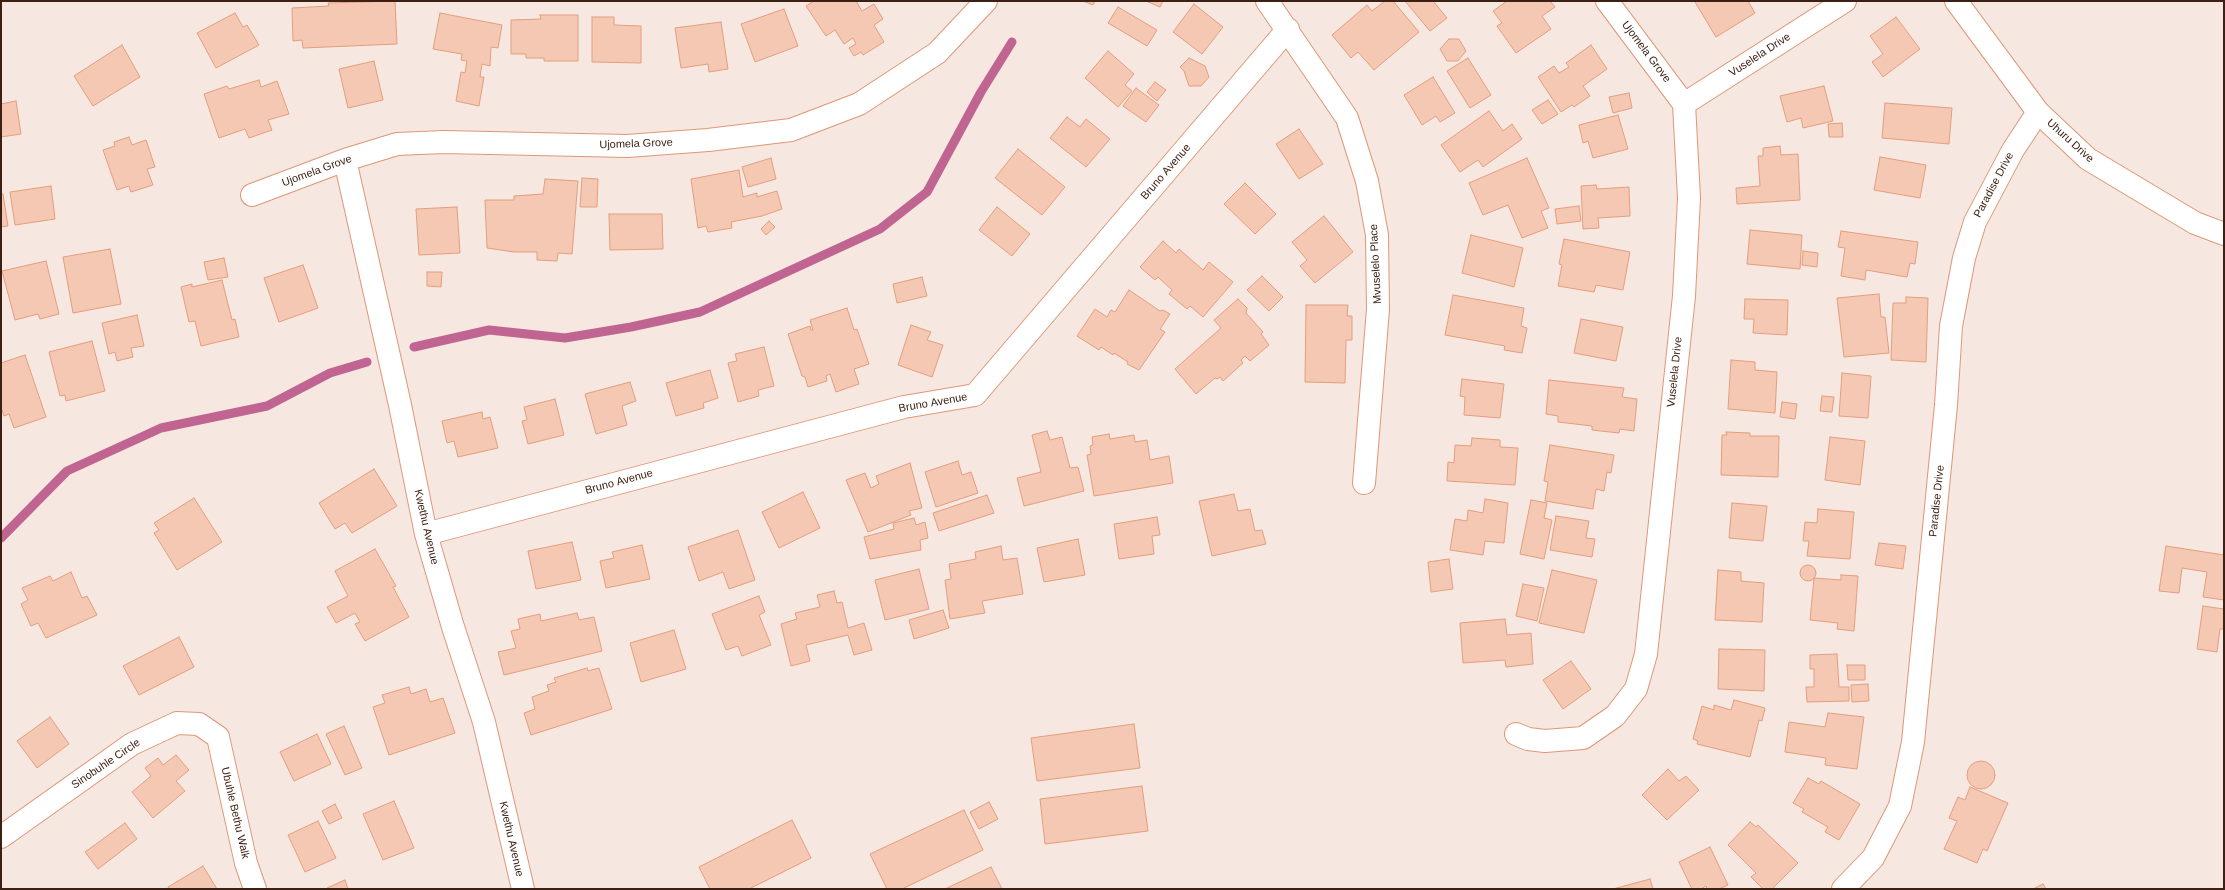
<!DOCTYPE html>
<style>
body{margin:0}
#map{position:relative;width:2225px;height:890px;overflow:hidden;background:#f6e7e0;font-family:Arial,sans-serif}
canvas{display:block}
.frame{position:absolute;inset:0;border:2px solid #3c2013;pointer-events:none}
</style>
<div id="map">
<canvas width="2225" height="890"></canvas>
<div class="frame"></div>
</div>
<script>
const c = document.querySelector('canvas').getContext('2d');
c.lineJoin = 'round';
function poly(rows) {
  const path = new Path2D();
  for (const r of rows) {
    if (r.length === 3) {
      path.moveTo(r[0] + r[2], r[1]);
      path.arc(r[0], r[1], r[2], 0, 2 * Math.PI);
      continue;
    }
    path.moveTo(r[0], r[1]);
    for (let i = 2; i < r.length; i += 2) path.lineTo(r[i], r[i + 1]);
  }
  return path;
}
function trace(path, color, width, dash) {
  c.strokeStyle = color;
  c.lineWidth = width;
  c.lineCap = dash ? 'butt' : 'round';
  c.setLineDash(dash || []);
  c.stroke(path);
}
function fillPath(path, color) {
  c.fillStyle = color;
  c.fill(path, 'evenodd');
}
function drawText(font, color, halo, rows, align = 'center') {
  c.font = font + ' Arial,sans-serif';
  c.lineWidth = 3.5;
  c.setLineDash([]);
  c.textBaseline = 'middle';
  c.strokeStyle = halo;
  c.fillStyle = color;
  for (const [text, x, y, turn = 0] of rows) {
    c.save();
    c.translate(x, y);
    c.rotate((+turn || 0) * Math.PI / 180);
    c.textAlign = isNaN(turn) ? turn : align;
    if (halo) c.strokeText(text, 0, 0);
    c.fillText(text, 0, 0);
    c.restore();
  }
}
const stream = poly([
 [414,347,489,330,565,338,631,327,700,312,880,229,927,192,981,92,1012,42],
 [1,538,67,471,161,428,267,406,330,373,367,362]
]);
const building = poly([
 [395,1,397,44,303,48,302,40,293,41,292,8,329,6,328,3,395,1],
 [814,1,856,1,862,11,874,4,883,19,874,25,884,42,863,55,861,52,854,56,849,48,856,44,853,38,844,44,835,30,826,36,806,6,814,1],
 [1083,1,1095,1,1093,5,1083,1],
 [1146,1,1163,1,1160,7,1146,1],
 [1385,1,1393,1,1419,32,1374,70,1358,52,1351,58,1332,35,1367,5,1372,11,1385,1],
 [1405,1,1433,1,1447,18,1430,31,1405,1],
 [1507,1,1550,1,1555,7,1542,16,1551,29,1516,53,1497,26,1502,23,1493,11,1507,1],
 [1697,1,1748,1,1755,13,1716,37,1695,2,1697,1],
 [1194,4,1223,27,1202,54,1173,32,1194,4],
 [1118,7,1157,30,1147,46,1108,23,1118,7],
 [784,9,798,46,755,62,741,24,784,9],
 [235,13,243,27,247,25,259,45,216,68,197,33,235,13],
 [440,13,502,25,498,48,491,47,490,66,482,64,480,77,484,77,479,106,456,101,461,72,465,73,467,61,461,60,462,54,433,49,440,13],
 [540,15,578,15,578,61,544,61,544,58,526,58,526,54,511,54,511,20,541,19,540,15],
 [592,17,614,17,614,25,641,26,641,63,592,62,592,17],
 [1896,17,1920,49,1883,77,1872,62,1883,54,1870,36,1896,17],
 [721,22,728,69,709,72,708,64,681,68,675,28,721,22],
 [1449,39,1459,39,1466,51,1458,61,1447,61,1440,49,1449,39],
 [122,45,140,77,93,106,74,76,122,45],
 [1591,45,1607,69,1583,86,1590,96,1574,107,1572,105,1561,112,1538,77,1554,66,1559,73,1569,67,1566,63,1591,45],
 [1108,51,1134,74,1125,85,1132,91,1118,107,1085,78,1108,51],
 [1189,58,1205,66,1209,77,1201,86,1189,86,1184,71,1180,67,1189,58],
 [1468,58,1491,95,1470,108,1447,71,1468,58],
 [374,61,383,100,348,108,339,69,374,61],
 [1433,77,1455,113,1440,122,1436,116,1422,125,1404,95,1433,77],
 [259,80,261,87,277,81,289,114,268,120,272,130,249,138,245,129,219,138,204,94,227,86,229,89,259,80],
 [1155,82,1166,90,1157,101,1147,92,1155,82],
 [1824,86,1833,121,1803,128,1801,118,1787,122,1780,96,1824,86],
 [1136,88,1159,105,1146,122,1123,106,1136,88],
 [1629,93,1632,108,1613,113,1609,97,1629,93],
 [1548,100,1558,114,1542,124,1532,110,1548,100],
 [16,101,21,134,1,137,1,104,16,101],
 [1885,103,1952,108,1949,144,1882,138,1885,103],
 [1489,111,1503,131,1512,124,1522,139,1483,167,1478,160,1460,172,1441,145,1489,111],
 [1618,115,1628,149,1593,158,1588,141,1583,143,1579,125,1618,115],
 [1067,117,1080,127,1086,119,1110,139,1086,167,1050,138,1067,117],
 [1842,123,1843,137,1829,137,1828,124,1842,123],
 [1299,129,1323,164,1299,179,1276,144,1299,129],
 [129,137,132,145,146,140,155,167,147,169,153,185,131,192,129,186,117,190,103,150,115,146,114,142,129,137],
 [1780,146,1781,155,1798,154,1800,200,1737,204,1736,188,1760,186,1758,156,1763,156,1763,148,1780,146],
 [1018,149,1065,187,1042,215,995,178,1018,149],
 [1880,157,1926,165,1920,198,1874,190,1880,157],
 [771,158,776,179,748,187,742,167,771,158],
 [1527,158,1549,208,1541,211,1548,228,1522,238,1508,205,1483,215,1469,183,1527,158],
 [739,170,743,197,757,193,757,197,777,191,782,209,762,216,731,222,732,228,708,232,706,226,698,228,691,179,739,170],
 [582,178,598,179,597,207,580,207,582,178],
 [545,179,578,181,572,254,558,253,557,261,537,260,537,252,514,252,487,248,485,200,514,200,514,196,543,194,545,179],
 [1245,183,1276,214,1255,234,1224,204,1245,183],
 [1596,185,1597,189,1629,187,1630,216,1598,218,1599,228,1583,229,1581,186,1596,185],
 [51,186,55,219,15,225,10,192,51,186],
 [1,194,3,194,8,226,1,227,1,194],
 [1579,206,1581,221,1557,224,1555,209,1579,206],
 [457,207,460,253,419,255,416,209,457,207],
 [997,207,1030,234,1012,256,979,230,997,207],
 [609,214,662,214,663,249,610,250,609,214],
 [1324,216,1353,252,1315,283,1300,266,1307,260,1292,242,1324,216],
 [769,221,775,227,766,235,761,229,769,221],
 [1750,230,1802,235,1800,269,1747,264,1750,230],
 [1841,231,1918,242,1915,264,1910,263,1907,277,1866,270,1865,280,1841,276,1845,248,1838,247,1841,231],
 [1471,235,1523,248,1514,287,1462,273,1471,235],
 [1564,239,1630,252,1623,290,1596,285,1594,292,1558,286,1562,265,1559,264,1564,239],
 [1163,241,1176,253,1179,249,1203,270,1209,262,1233,282,1203,317,1190,306,1187,309,1169,294,1172,290,1158,277,1155,280,1140,267,1163,241],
 [110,249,121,304,73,313,63,257,110,249],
 [1803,251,1818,253,1817,267,1802,265,1803,251],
 [224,258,228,277,208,280,204,262,224,258],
 [46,261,59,314,40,319,38,314,15,320,2,271,46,261],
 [303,265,318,308,279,322,264,278,303,265],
 [427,272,442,272,441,287,427,286,427,272],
 [1262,276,1283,297,1269,311,1247,290,1262,276],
 [922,277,927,296,897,303,893,284,922,277],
 [222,280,232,320,235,319,239,337,201,346,195,321,189,322,181,287,192,284,192,287,222,280],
 [1129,290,1160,311,1163,310,1170,314,1160,329,1165,332,1139,370,1127,364,1128,362,1114,353,1113,355,1101,347,1099,350,1077,336,1095,309,1107,317,1111,310,1115,312,1129,290],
 [1879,294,1881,317,1885,317,1889,353,1844,357,1837,298,1879,294],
 [1453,295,1524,308,1521,326,1527,328,1522,353,1504,350,1505,346,1445,335,1453,295],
 [1906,297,1928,298,1926,362,1891,360,1893,303,1906,303,1906,297],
 [1238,299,1247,308,1246,313,1263,332,1261,334,1269,345,1250,361,1245,356,1241,360,1243,363,1223,381,1220,377,1217,379,1215,378,1196,394,1175,369,1221,328,1214,320,1238,299],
 [1745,299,1788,300,1787,335,1753,333,1754,319,1744,319,1745,299],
 [1306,305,1348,305,1347,316,1352,316,1352,340,1346,340,1345,383,1305,382,1306,305],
 [847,308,854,330,857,329,869,364,854,369,859,384,836,392,830,374,826,376,827,381,808,387,805,377,802,376,788,334,810,326,811,330,813,330,810,320,847,308],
 [137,315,144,346,131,348,133,357,117,361,115,352,109,354,102,323,137,315],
 [1581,319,1623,327,1616,361,1574,353,1581,319],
 [911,325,931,332,927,340,943,345,932,377,898,365,911,325],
 [92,341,105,391,66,401,65,395,60,396,49,352,92,341],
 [764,347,774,386,758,390,759,396,738,402,728,363,737,361,735,354,764,347],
 [25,355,46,417,14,428,9,414,4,416,1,407,1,363,25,355],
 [1731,360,1755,362,1755,370,1777,372,1775,413,1728,409,1731,360],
 [710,370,718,398,703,403,704,408,676,416,666,383,710,370],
 [1842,373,1871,376,1868,418,1839,416,1842,373],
 [1462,379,1504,384,1500,418,1464,415,1465,397,1460,396,1462,379],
 [1549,380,1624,388,1622,397,1637,399,1634,431,1620,429,1619,433,1592,430,1592,426,1558,422,1558,416,1546,414,1549,380],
 [630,382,636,401,622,406,627,425,596,434,585,394,630,382],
 [1822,396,1834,397,1832,412,1820,411,1822,396],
 [555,399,564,435,528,444,522,421,527,420,524,407,555,399],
 [1782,402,1797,404,1795,419,1780,417,1782,402],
 [482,412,483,419,490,417,498,448,458,457,454,441,447,443,442,421,482,412],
 [1047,431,1050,440,1062,437,1070,468,1078,467,1084,491,1024,506,1017,478,1041,472,1032,435,1047,431],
 [1726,432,1750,433,1750,436,1779,436,1778,477,1721,475,1722,435,1727,435,1726,432],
 [1109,434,1110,439,1134,435,1135,442,1147,440,1150,460,1169,456,1173,483,1094,496,1087,455,1091,454,1090,446,1093,445,1092,437,1109,434],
 [1830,437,1865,441,1860,485,1825,480,1830,437],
 [1472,438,1500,440,1500,447,1518,448,1515,485,1447,481,1448,462,1454,463,1455,445,1471,446,1472,438],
 [1550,445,1614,455,1611,473,1607,472,1604,491,1596,489,1593,509,1545,501,1548,482,1544,481,1550,445],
 [958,461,962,475,971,472,978,493,936,507,925,472,958,461],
 [910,463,922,508,909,511,911,515,868,532,846,480,865,473,871,488,879,484,876,476,910,463],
 [374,469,397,506,352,533,345,523,335,529,319,503,374,469],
 [803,492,820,528,779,548,762,512,803,492],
 [1234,494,1238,511,1250,509,1255,531,1262,530,1266,544,1212,556,1199,501,1234,494],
 [987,495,994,513,939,531,933,513,987,495],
 [194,498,222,542,177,570,154,533,159,530,154,523,194,498],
 [1485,499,1508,503,1504,543,1485,541,1483,555,1450,550,1455,519,1467,521,1468,510,1483,513,1485,499],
 [1531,500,1547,503,1544,518,1552,520,1544,559,1520,554,1531,500],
 [1732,503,1767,506,1763,541,1729,538,1732,503],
 [1818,509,1854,512,1850,559,1807,556,1809,541,1803,541,1805,522,1817,523,1818,509],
 [1556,516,1589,521,1586,538,1595,539,1592,557,1550,550,1556,516],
 [1157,517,1160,535,1152,536,1154,554,1119,559,1114,524,1157,517],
 [914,518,916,525,925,522,928,538,920,540,921,550,870,559,864,537,894,529,893,523,914,518],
 [738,530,755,580,729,589,723,572,699,581,688,547,738,530],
 [1078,539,1085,575,1044,582,1037,548,1078,539],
 [572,542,581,580,536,589,528,551,572,542],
 [1879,543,1906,546,1903,569,1875,565,1879,543],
 [642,545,650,579,606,588,600,561,614,558,612,552,642,545],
 [1001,546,1003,560,1017,558,1023,594,982,601,985,613,950,619,945,580,951,579,949,564,976,559,975,552,1001,546],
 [2166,546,2224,555,2224,600,2203,597,2207,572,2182,568,2179,593,2159,591,2166,546],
 [375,549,396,586,393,587,409,617,365,641,355,624,360,622,355,613,336,623,327,607,348,596,335,571,375,549],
 [1449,559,1453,589,1431,592,1428,562,1449,559],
 [1808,573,8],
 [919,569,929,609,885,620,875,580,919,569],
 [1552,570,1597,580,1584,633,1539,623,1552,570],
 [1718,570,1741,572,1741,581,1764,583,1762,622,1715,620,1718,570],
 [71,572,82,598,87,596,97,615,46,638,38,623,31,626,21,604,28,600,22,588,50,576,53,581,71,572],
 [1841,575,1858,576,1854,631,1837,629,1838,623,1810,620,1814,578,1841,580,1841,575],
 [1523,584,1544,588,1537,621,1516,616,1523,584],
 [834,591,837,603,842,602,848,628,864,623,872,650,854,655,848,635,806,645,810,661,791,666,781,624,797,619,795,613,820,607,817,595,834,591],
 [759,596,765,612,759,615,771,645,742,656,738,646,726,650,712,614,759,596],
 [2203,606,2224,609,2224,629,2220,629,2217,652,2197,649,2203,606],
 [943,610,949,628,914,639,909,620,943,610],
 [577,613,579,620,594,617,602,651,504,675,498,652,516,648,511,631,520,629,518,619,540,614,541,621,577,613],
 [1505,619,1507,635,1531,633,1533,664,1506,667,1505,660,1463,663,1460,623,1505,619],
 [674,630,686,669,641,682,630,643,674,630],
 [179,637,194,667,139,695,123,666,179,637],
 [1719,649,1765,650,1764,691,1718,689,1719,649],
 [1837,654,1839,687,1849,687,1849,701,1807,702,1806,687,1814,687,1814,669,1810,669,1810,655,1837,654],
 [1571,661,1591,689,1563,709,1543,680,1571,661],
 [1847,665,1865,665,1865,680,1848,680,1847,665],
 [587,668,588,671,599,668,612,709,531,735,524,713,535,709,532,697,549,691,547,685,556,682,554,678,587,668],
 [1868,684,1869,701,1852,702,1851,685,1868,684],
 [409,687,411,694,426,689,430,702,443,698,455,733,389,755,373,707,385,703,382,695,409,687],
 [1734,700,1765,708,1762,721,1759,720,1750,757,1697,744,1698,741,1693,739,1702,706,1714,710,1714,705,1731,710,1734,700],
 [1828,713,1864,717,1857,769,1825,765,1826,758,1785,752,1789,722,1825,727,1828,713],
 [50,717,69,744,37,768,17,741,50,717],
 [1134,724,1140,768,1037,781,1031,738,1134,724],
 [344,726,362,768,345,775,326,734,344,726],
 [317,734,331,764,294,781,280,752,317,734],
 [176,755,189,770,176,781,185,791,153,818,132,792,151,776,145,768,158,758,163,765,176,755],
 [1981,775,14],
 [1668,769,1679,781,1686,776,1699,790,1667,820,1642,795,1668,769],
 [1808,778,1819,784,1821,781,1860,804,1839,840,1825,832,1828,827,1802,812,1804,809,1793,803,1808,778],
 [1142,786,1148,831,1045,844,1040,799,1142,786],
 [1970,787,2008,803,1987,851,1983,849,1977,863,1944,849,1957,821,1949,818,1958,797,1965,800,1970,787],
 [394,801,414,848,383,860,363,814,394,801],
 [989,802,998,819,979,829,970,812,989,802],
 [335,804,342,818,329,824,322,811,335,804],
 [964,810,983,850,902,889,887,889,870,854,964,810],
 [792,820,811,858,749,889,710,889,699,867,792,820],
 [318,821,336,858,305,872,288,835,318,821],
 [1750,822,1756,827,1758,825,1798,863,1772,889,1763,889,1751,877,1756,873,1728,845,1750,822],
 [125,823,137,839,98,869,85,852,125,823],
 [1710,847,1728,885,1719,889,1707,889,1706,886,1701,889,1692,889,1679,862,1710,847],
 [203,866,217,889,169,889,168,887,203,866],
 [991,867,1002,889,945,889,991,867],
 [1650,879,1653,889,1613,889,1650,879],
 [345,880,348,889,328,889,327,888,345,880],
 [2043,884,2046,889,2033,889,2043,884]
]);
const minor = poly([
 [1267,1,1347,118,1367,181,1377,235,1378,309,1364,483],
 [1607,1,1684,104],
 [345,160,400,405,426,534,453,627,484,722,523,889],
 [252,195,345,160,397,144,444,142,627,146,708,140,791,130,859,104,937,53,986,1],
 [426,534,904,407,975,395,1288,29],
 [1516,734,1528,739,1545,741,1583,738,1615,716,1636,689,1646,654,1684,296,1689,198,1684,104,1845,1],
 [1,837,132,744,177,723,199,724,218,737,246,863,255,889],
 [1843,889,1873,858,1900,806,1913,742,1946,405,1951,326,1964,258,1975,222,2013,150,2038,112]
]);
const tertiary = poly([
 [1956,1,2038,112,2088,159,2195,223,2224,234]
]);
const streetNames = [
 ["Ujomela Grove",1646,52,53],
 ["Vuselela Drive",1760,55,-33],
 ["Uhuru Drive",2070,141,42],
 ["Ujomela Grove",636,144,-2],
 ["Ujomela Grove",317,171,-20],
 ["Bruno Avenue",1166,172,-49],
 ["Paradise Drive",1994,185,-62],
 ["Mvuselelo Place",1376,264,-93],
 ["Vuselela Drive",1675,372,-84],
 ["Bruno Avenue",933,403,-10],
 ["Bruno Avenue",619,482,-15],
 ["Paradise Drive",1937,501,-84],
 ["Kwethu Avenue",426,527,77],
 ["Sinobuhle Circle",106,764,-34],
 ["Ubuhle Bethu Walk",235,813,77],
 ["Kwethu Avenue",511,839,77]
];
trace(stream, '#c06591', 9);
fillPath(building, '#f5c8b4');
trace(building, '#e49d7c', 1);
trace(minor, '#de9776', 24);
trace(tertiary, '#de9776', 24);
trace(minor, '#fff', 22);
trace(tertiary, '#fff', 22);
drawText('11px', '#3c2013', '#fff', streetNames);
</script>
